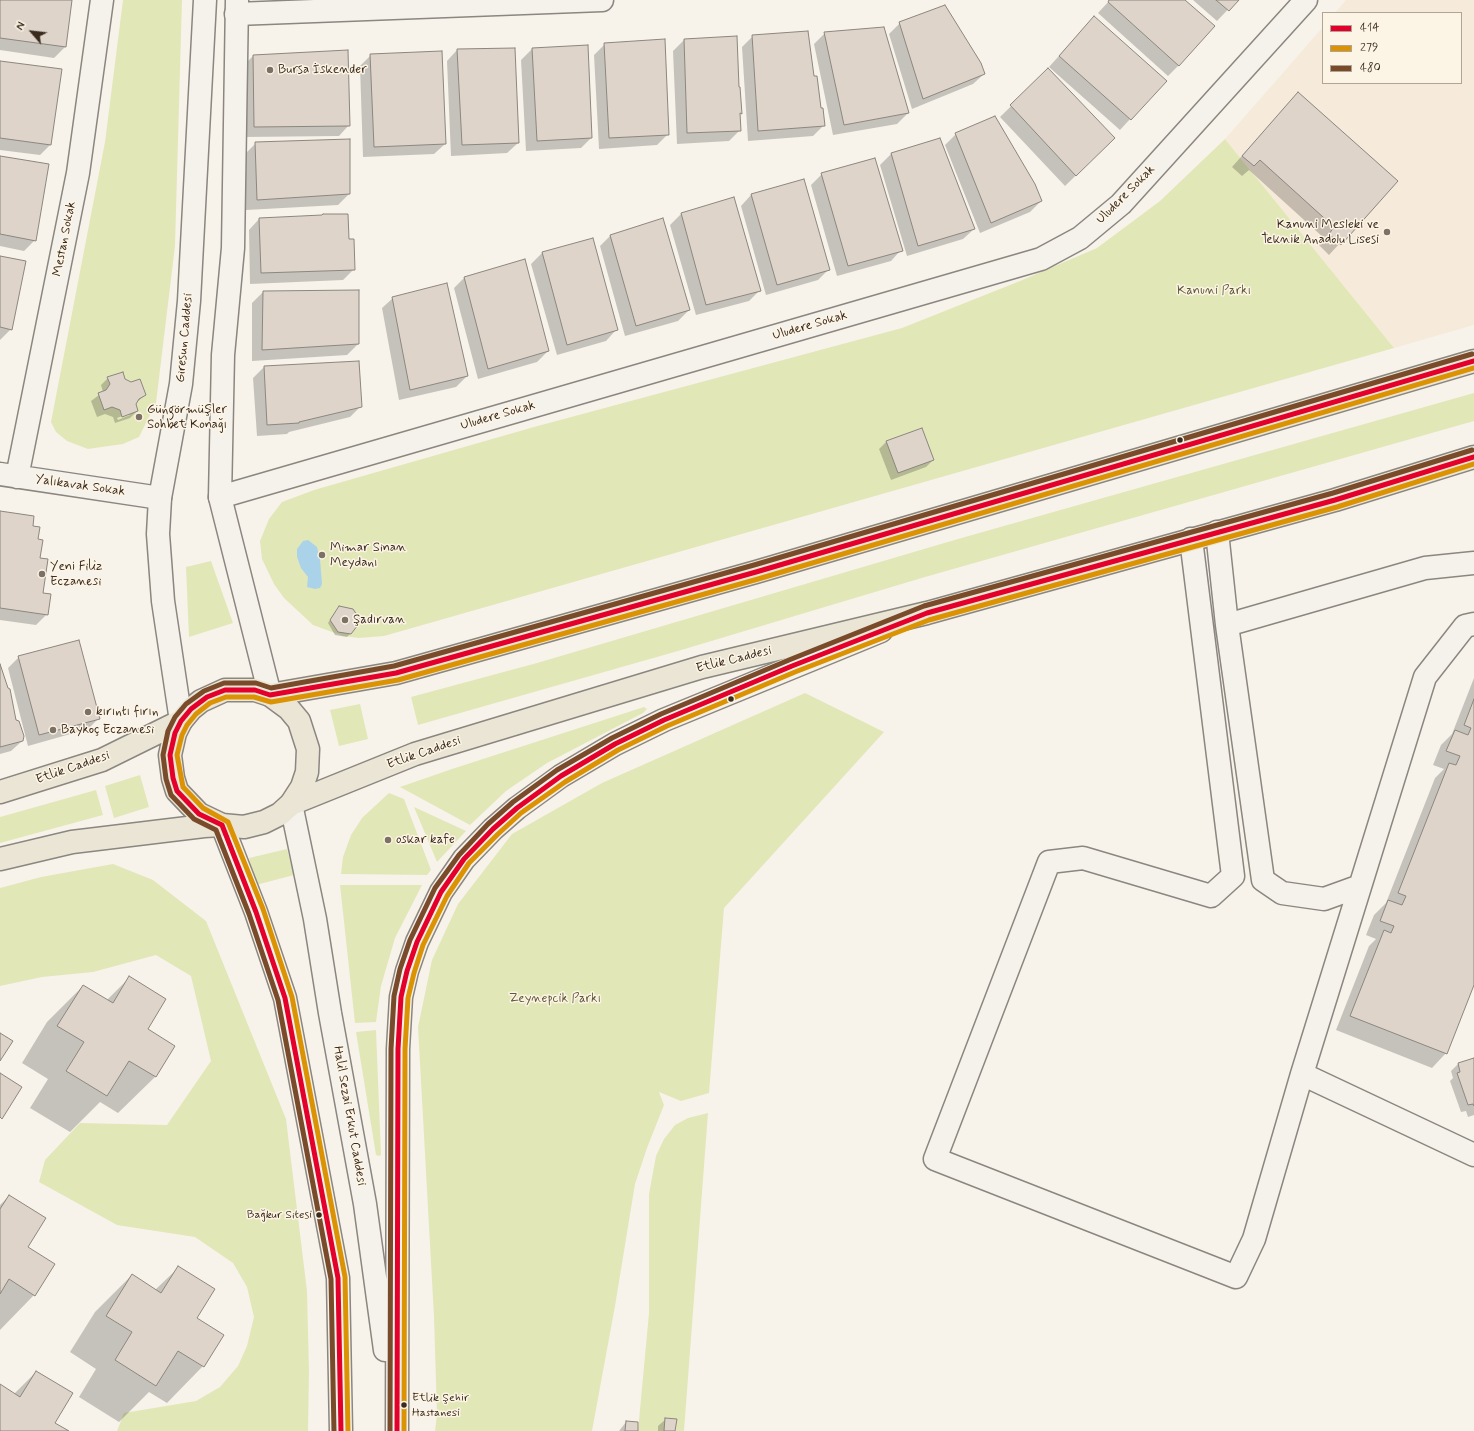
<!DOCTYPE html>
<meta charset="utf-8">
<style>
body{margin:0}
#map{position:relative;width:1474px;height:1431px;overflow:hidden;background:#f7f3ea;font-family:Mynerve,sans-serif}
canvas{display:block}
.legend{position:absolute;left:1322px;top:12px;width:140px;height:72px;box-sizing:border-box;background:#fcf5e5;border:1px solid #afa495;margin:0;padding:5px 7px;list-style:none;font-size:12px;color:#3b2a1e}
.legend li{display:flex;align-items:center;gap:8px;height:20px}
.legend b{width:20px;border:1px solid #afa495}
.north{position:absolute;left:12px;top:12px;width:40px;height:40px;-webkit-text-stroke:3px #fcf5e5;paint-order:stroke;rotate:298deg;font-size:11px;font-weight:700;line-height:16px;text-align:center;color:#3b2a1e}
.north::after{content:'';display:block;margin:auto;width:14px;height:18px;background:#3b2a1e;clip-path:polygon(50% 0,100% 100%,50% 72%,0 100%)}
</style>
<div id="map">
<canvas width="1474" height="1431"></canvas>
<ul class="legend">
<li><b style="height:5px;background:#e4002b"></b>414</li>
<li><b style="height:5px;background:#db9304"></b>279</li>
<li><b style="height:5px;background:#7a4b2a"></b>480</li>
</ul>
<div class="north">N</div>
</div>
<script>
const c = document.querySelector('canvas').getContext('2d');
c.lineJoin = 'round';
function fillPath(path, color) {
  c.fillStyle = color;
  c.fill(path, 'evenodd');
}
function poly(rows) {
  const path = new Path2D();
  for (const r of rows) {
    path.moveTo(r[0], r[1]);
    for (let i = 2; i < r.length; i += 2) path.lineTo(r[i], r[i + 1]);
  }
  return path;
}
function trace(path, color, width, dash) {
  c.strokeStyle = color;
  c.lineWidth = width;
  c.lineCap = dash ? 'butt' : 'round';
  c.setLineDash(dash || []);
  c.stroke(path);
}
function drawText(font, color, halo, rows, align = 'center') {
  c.font = font + ' Mynerve,sans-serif';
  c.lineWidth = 3;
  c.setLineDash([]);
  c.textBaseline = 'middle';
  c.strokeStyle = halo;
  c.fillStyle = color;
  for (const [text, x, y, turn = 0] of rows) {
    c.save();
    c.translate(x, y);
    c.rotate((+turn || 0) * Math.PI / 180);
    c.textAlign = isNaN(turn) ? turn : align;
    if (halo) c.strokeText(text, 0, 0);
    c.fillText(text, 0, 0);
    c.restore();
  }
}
const built = poly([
 [1346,0,1474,0,1474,325,1394,348,1225,139,1323,27,1323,83,1461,83,1461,13,1335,13]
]);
const green = poly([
 [123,0,182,0,175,246,156,403,139,437,123,444,88,449,67,441,56,432,51,422,105,142],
 [1225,139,1394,348,384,636,359,638,343,636,313,625,284,598,274,584,262,559,260,541,269,519,282,502,314,490,534,427,902,328,1020,281,1097,248,1160,201],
 [1474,393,1474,421,925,577,678,651,418,725,411,697,537,663,958,539],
 [211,561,233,623,189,637,186,567],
 [805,693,884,732,724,908,709,1093,681,1101,659,1092,664,1105,647,1148,635,1184,615,1306,592,1431,435,1431,437,1415,434,1317,418,1027,432,960,458,904,512,834,602,783],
 [360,704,368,739,339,746,330,710],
 [644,707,647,709,643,713,547,763,506,791,470,825,400,787,452,769],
 [140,775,149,807,114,818,105,786],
 [96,790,103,815,0,843,0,817],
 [389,793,404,799,431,870,427,875,341,874,343,857,351,835,362,818],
 [414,807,466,831,437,862],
 [287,849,294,875,256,885,249,858],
 [113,864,153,880,206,921,286,1119,307,1291,309,1371,308,1431,117,1431,124,1413,196,1401,220,1387,238,1366,247,1346,254,1317,247,1287,233,1263,195,1237,117,1225,39,1182,45,1160,80,1123,167,1125,211,1061,191,976,156,955,93,972,42,977,0,986,0,888,41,877],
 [340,885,422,885,395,938,381,986,376,1022,355,1023],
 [376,1030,381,1155,379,1156,376,1155,356,1032],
 [708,1113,684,1431,638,1431,649,1313,649,1194,656,1156,664,1139,675,1125,688,1118]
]);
const water = poly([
 [308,540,317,547,320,559,322,584,320,588,315,589,307,587,308,577,301,568,297,557,297,549,303,541]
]);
const shadow = poly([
 [0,0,71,0,65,47,54,58,0,50],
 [1110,0,1184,0,1179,65,1168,76,1098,13],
 [1193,0,1237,0,1217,21],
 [900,23,984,74,973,84,912,109,889,34],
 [1083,29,1165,81,1120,130,1049,67],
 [825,33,908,113,897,124,833,135,814,44],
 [753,36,813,77,824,125,813,136,748,141,742,47],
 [736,37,738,88,741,113,739,115,740,130,729,141,677,144,673,51,684,40],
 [605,44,668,134,657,145,599,149,594,55],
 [587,46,591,138,581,148,526,151,521,60,532,49],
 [457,50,518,143,507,153,451,156,447,61],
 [371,55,445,144,434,154,363,157,360,66],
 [253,56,349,125,339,136,244,137,243,66],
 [0,62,50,145,40,155,0,150],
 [1048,70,1103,149,1065,186,1000,117],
 [1288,104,1397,181,1329,255,1319,245,1325,239,1249,170,1242,176,1232,167],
 [956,134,1041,201,1030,212,980,233,945,145],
 [939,140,974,229,963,239,907,256,880,165,891,154],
 [256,143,349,194,338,205,246,210,245,154],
 [0,158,35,240,24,251,0,246],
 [822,174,901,250,891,261,837,276,811,185],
 [751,195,829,269,818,280,766,295,741,206],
 [734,198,760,290,749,301,696,315,670,225,681,214],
 [259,219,354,269,343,280,250,284,249,230],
 [610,236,689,310,678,321,625,336,600,246],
 [592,239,616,330,606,341,557,355,531,264,542,253],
 [0,257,11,329,0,340],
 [465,277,548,351,537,362,478,379,454,288],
 [263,292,358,344,347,355,252,361,252,303],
 [393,298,467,376,456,387,399,400,382,308],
 [264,367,361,406,350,417,289,432,287,434,257,436,253,378],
 [108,378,145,395,136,403,137,411,130,418,115,423,113,417,105,414,97,417,91,401,103,392,101,385],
 [130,413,130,415,118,420,117,418],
 [886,442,933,460,926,467,891,480,879,449],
 [0,512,31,526,36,540,42,594,47,614,36,625,0,620],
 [336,611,351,633,347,637,335,635,328,623],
 [19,657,99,718,88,729,28,746,8,668],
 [0,665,13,703,11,706,23,736,22,741,11,751,0,754],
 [1474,678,1474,983,1446,1053,1432,1068,1336,1030,1369,946,1376,939,1366,935,1374,915,1386,903,1435,778,1444,769,1433,765,1441,745,1452,734],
 [129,978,147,1029,174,1046,155,1077,118,1113,100,1102,70,1132,30,1108,48,1079,22,1063,47,1022,83,986,107,1000],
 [1474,1059,1474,1115,1468,1117,1466,1111,1461,1112,1450,1081,1453,1078,1451,1071,1458,1064],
 [9,1196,27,1247,34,1295,0,1330,0,1205],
 [178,1268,196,1319,203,1366,167,1403,149,1392,119,1422,79,1397,96,1369,70,1352,95,1312,132,1275,155,1290],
 [36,1372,54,1423,67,1431,0,1431,0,1386,14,1394],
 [666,1419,674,1431,658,1431,658,1426],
 [626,1422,637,1431,619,1431]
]);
const building = poly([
 [0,0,72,0,66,47,0,38,0,0],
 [1109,0,1185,0,1215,26,1179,66,1108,2,1109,0],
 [1216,0,1239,0,1229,11,1216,0],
 [945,5,981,63,985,74,923,99,899,22,945,5],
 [1094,16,1167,81,1131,120,1059,56,1094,16],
 [884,27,909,113,844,125,824,32,884,27],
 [808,31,814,76,817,76,821,108,823,108,825,126,758,131,752,35,808,31],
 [737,36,739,87,740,87,742,114,740,113,741,131,687,133,684,39,737,36],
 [665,39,669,135,609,138,604,43,665,39],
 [588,45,592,138,537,141,532,48,588,45],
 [515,48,519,143,462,145,457,49,515,48],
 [348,50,350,126,254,127,253,55,348,50],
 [442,51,446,144,374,147,370,54,442,51],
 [0,61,62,69,51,145,0,138,0,61],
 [1048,68,1115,138,1076,176,1010,105,1048,68],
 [1298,92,1398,181,1341,245,1329,234,1334,227,1260,160,1254,166,1242,156,1298,92],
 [995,116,1035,184,1042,201,991,223,955,133,995,116],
 [940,138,975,229,918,246,891,153,940,138],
 [350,139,350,194,257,200,255,142,350,139],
 [0,156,49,164,36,241,0,234,0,156],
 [875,158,903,251,848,266,821,173,875,158],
 [804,179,830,270,777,285,751,194,804,179],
 [734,197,761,291,706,305,681,213,734,197],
 [323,214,348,214,349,239,354,239,355,270,261,273,259,218,322,215,323,214],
 [663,218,690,310,636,326,610,235,663,218],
 [593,238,618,330,567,345,542,252,593,238],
 [0,256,26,261,12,330,0,327,0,256],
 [525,259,549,351,488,369,464,277,525,259],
 [447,283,468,376,410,390,392,297,447,283],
 [359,290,359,344,262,350,263,291,359,290],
 [359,361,362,407,299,422,299,423,267,425,264,366,359,361],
 [123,372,125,379,131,382,140,379,146,395,139,399,136,404,138,411,122,417,120,410,112,407,104,410,98,393,106,390,110,384,107,377,123,372],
 [922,428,934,460,898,473,886,441,922,428],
 [0,511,34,516,33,526,40,527,38,539,43,540,40,558,48,559,43,593,51,594,48,615,0,608,0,511],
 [339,606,353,609,361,621,351,634,338,632,330,620,339,606],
 [79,640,100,719,39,735,18,656,79,640],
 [0,664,8,688,10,689,16,720,19,721,24,736,23,741,0,747,0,664],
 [1474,699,1474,985,1447,1054,1350,1016,1384,930,1391,933,1394,926,1380,921,1388,900,1402,905,1406,896,1398,893,1449,763,1456,765,1460,756,1446,751,1455,730,1468,735,1471,728,1464,725,1474,699],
 [129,976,166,999,148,1029,175,1046,156,1077,129,1061,107,1096,66,1071,84,1042,57,1026,83,985,113,1003,129,976],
 [0,1033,13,1041,0,1061,0,1033],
 [1474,1058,1474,1106,1473,1104,1468,1105,1457,1073,1460,1072,1458,1063,1474,1058],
 [0,1073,22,1087,2,1119,0,1117,0,1073],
 [9,1195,46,1218,28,1247,55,1264,35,1296,9,1279,0,1294,0,1209,9,1195],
 [178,1266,215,1289,197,1318,224,1335,204,1367,178,1351,156,1386,115,1360,132,1332,106,1316,132,1274,161,1293,178,1266],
 [36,1371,73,1393,55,1423,69,1431,0,1431,0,1384,20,1397,36,1371],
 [665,1418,677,1419,675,1431,664,1431,665,1418],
 [626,1421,638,1422,638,1431,625,1431,626,1421]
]);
const minor = poly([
 [236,14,602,0],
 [0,474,160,498],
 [17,477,78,173,102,0],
 [220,497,1041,259,1080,238,1121,204,1306,0],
 [1217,532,1227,625,1263,880,1282,893,1324,899,1360,886],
 [1191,539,1233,876,1211,896,1083,858,1049,862,935,1159,1236,1277,1254,1239,1302,1074,1425,677,1465,626,1474,624],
 [1227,625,1425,568,1474,563],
 [1302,1074,1474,1155]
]);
const secondary = poly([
 [237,0,233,248,223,355,220,497,270,695],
 [181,721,163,601,158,534,160,498,181,384,189,301,205,0],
 [291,804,315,919,330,1013,365,1204,385,1350],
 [222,825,256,912,285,998,338,1278,341,1431],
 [397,1431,398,1049,401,997,407,971,417,942,441,892,464,859,493,829,517,808,561,776,615,744,664,720,881,631]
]);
const primary = poly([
 [270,695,289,709,299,721,308,749,307,772,302,787,291,804],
 [181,721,175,733,170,755,173,778,177,791,199,814,222,825],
 [0,792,102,760,181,721,191,709,201,701,225,690,255,690,270,695,396,673,756,572,1474,361],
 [0,859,72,842,204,826,222,825,244,827,264,822,280,814,291,804,415,754,702,667,927,613,1335,500,1474,457]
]);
const bus1 = poly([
 [341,1431,338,1278,285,998,256,912,222,825,199,814,177,791,173,778,170,755,175,733,181,721,191,709,207,697,225,690,255,690,270,695,396,673,756,572,1474,361],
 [397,1431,398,1049,401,997,407,971,417,942,441,892,464,859,493,829,517,808,561,776,615,744,664,720,792,666,927,613,1335,500,1474,457]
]);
const bus2 = poly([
 [348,1431,345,1277,292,997,263,909,228,822,203,808,183,787,177,755,182,735,187,725,196,714,210,703,226,697,254,697,271,702,398,680,758,579,1474,368],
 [404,1431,405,1049,408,998,414,973,423,945,447,896,469,863,498,834,521,813,565,782,618,750,667,726,795,672,929,620,1337,507,1474,464]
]);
const bus3 = poly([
 [334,1431,331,1279,278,1000,249,914,216,830,194,819,171,795,166,779,163,755,168,731,175,717,186,704,204,691,224,683,256,683,271,688,394,666,754,565,1472,354],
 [390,1431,391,1049,394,996,400,969,410,940,435,888,459,855,488,824,513,802,557,770,612,738,661,714,789,660,924,606,1333,493,1472,450]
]);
const markers = [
 [270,70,4,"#7d7065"],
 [1387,232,4,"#7d7065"],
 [139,417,4,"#7d7065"],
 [1180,440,3.5,"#3b2a1e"],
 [322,555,4,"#7d7065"],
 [42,574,4,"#7d7065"],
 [345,620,4,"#7d7065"],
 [731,699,3.5,"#3b2a1e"],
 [88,712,4,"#7d7065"],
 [53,730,4,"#7d7065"],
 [388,840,4,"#7d7065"],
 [319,1215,3.5,"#3b2a1e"],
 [404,1405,3.5,"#3b2a1e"]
];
const busNames = [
 ["Bağkur Sitesi",312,1215],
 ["Etlik Şehir",412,1398,"left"],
 ["Hastanesi",412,1413,"left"]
];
const poiNames = [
 ["Bursa İskender",278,70],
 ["Kanuni Mesleki ve",1379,225,"right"],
 ["Teknik Anadolu Lisesi",1379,240,"right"],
 ["Güngörmüşler",147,410],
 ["Sohbet Konağı",147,425],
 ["Mimar Sinan",330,548],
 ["Meydanı",330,563],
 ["Yeni Filiz",50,567],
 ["Eczanesi",50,582],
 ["Şadırvan",353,620],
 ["kırıntı fırın",96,712],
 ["Baykoç Eczanesi",61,730],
 ["oskar kafe",396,840]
];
const streetNames = [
 ["Uludere Sokak",1126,195,-45],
 ["Mestan Sokak",65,239,-79],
 ["Uludere Sokak",810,326,-16],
 ["Giresun Caddesi",185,338,-85],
 ["Uludere Sokak",498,416,-16],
 ["Yalıkavak Sokak",80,486,8],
 ["Etlik Caddesi",734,660,-14],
 ["Etlik Caddesi",424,753,-19],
 ["Etlik Caddesi",73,768,-19],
 ["Halil Sezai Erkut Caddesi",349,1116,80]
];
const parkNames = [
 ["Kanuni Parkı",1214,291],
 ["Zeynepcik Parkı",555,999]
];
fillPath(built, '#f6eada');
fillPath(green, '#e2e7b8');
fillPath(water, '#aad3e9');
fillPath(shadow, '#0003');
fillPath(building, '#ded4ca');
trace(building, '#8b867f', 1);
trace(minor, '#8b867f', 25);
trace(secondary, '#8b867f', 25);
trace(primary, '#8b867f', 25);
trace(minor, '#f5f2ec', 22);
trace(secondary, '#f5f2ec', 22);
trace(primary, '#eae5d5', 22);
trace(bus1, '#e4002b', 5);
trace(bus2, '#db9304', 5);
trace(bus3, '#7a4b2a', 5);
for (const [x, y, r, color] of markers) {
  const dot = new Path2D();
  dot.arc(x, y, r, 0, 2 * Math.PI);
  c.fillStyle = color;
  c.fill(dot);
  trace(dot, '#fcf5e5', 1.5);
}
drawText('12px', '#3b2a1e', '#fcf5e5', busNames, 'right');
drawText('13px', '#3b2a1e', '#fcf5e5', poiNames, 'left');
drawText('13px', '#3b2a1e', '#fcf5e5', streetNames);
drawText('13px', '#60573a', '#fcf5e5', parkNames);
</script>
